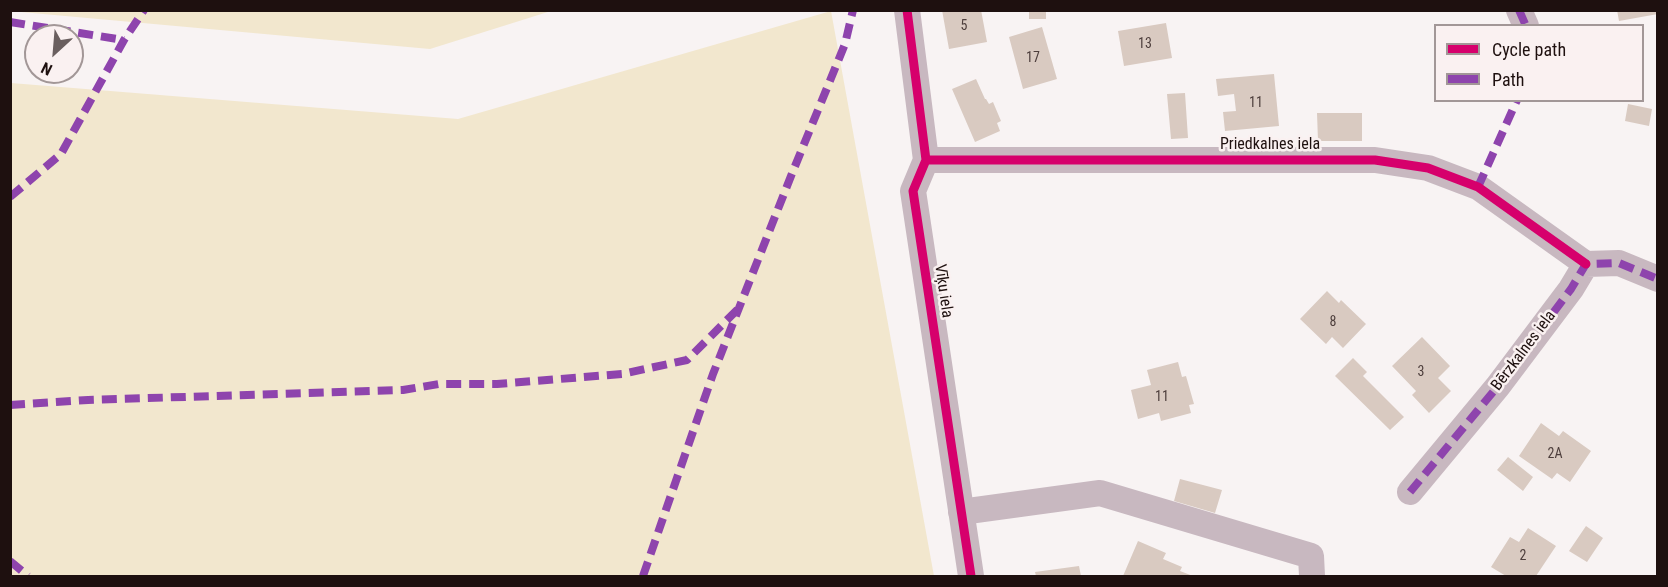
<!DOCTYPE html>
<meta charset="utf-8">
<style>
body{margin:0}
#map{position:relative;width:1668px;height:587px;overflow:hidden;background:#f8f3f3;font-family:"Roboto Condensed",sans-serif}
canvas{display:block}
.frame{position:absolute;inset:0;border:12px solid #1e100f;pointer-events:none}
.legend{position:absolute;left:1434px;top:24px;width:210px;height:78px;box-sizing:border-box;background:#faf1f1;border:2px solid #a29797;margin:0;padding:8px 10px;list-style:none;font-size:18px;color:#1e100f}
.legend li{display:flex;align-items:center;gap:12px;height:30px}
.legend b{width:30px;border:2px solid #a29797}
.north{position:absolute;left:24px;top:24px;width:60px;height:60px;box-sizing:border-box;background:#faf1f1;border:2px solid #a29797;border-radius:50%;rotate:206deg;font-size:16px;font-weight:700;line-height:24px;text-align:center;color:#1e100f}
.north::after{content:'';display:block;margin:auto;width:21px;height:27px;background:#6a5f5f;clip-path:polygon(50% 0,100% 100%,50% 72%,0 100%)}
</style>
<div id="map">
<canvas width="1668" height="587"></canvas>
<div class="frame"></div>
<ul class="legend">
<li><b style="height:8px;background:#d6006c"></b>Cycle path</li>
<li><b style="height:8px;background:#8e44ad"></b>Path</li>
</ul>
<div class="north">N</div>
</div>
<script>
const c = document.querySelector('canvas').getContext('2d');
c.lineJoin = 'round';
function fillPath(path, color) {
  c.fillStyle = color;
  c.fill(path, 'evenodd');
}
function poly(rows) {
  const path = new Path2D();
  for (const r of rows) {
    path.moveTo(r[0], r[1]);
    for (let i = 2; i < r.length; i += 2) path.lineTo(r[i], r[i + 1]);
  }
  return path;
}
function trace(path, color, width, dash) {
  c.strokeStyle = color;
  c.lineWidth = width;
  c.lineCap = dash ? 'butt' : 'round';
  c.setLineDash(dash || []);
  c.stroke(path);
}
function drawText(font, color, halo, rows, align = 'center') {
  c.font = font + ' "Roboto Condensed",sans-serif';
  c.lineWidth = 5;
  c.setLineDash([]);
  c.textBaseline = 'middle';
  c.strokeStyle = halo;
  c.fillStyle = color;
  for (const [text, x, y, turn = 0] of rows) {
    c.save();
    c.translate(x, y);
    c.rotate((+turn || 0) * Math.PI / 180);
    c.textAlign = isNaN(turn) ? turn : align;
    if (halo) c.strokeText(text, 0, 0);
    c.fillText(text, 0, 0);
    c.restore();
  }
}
const green = poly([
 [10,11,11,10,551,11,430,49],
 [831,11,934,576,11,576,11,83,458,119]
]);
const building = poly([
 [942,10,981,10,987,42,949,49],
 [1029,10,1046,10,1046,19,1029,19],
 [1617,10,1658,10,1658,14,1619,21],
 [1166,23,1172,58,1124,66,1118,31],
 [1042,27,1057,79,1023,89,1009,37],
 [1274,74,1279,126,1225,131,1223,112,1236,111,1234,94,1218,96,1216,79],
 [976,79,985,99,986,99,989,104,993,102,1001,121,997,123,1000,131,975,142,952,89],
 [1185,93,1188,138,1171,139,1167,94],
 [1628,104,1652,109,1649,126,1625,121],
 [1317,113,1362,113,1362,141,1318,141],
 [1327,291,1339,303,1341,300,1366,324,1343,348,1332,337,1326,344,1300,319],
 [1422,337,1450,366,1438,378,1451,391,1429,413,1412,395,1416,391,1392,366],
 [1353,358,1367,372,1363,376,1404,417,1390,430,1335,376],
 [1178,362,1182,377,1186,376,1194,404,1189,405,1191,413,1161,421,1159,413,1138,419,1131,390,1151,385,1147,370],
 [1541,423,1559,436,1563,431,1591,451,1570,482,1557,473,1552,479,1519,456],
 [1508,457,1533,477,1523,491,1497,470],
 [1180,479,1222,490,1215,513,1174,501],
 [1586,526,1603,538,1587,562,1569,551],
 [1528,528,1556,546,1536,576,1506,576,1491,567,1510,537,1519,542],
 [1138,541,1166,553,1163,559,1182,567,1180,571,1193,576,1123,576],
 [1079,566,1081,576,1036,576,1035,572]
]);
const minor = poly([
 [907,10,926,160,913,191,971,576],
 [1519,10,1526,26],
 [926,160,1375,160,1428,168,1478,187,1586,264],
 [1410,492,1498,386,1571,289,1586,264,1619,263,1658,279],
 [961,512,1100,493,1311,556,1312,576]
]);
const quiet = poly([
 [1519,10,1526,26],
 [10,22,124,40],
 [1478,187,1517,100],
 [10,197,61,154,124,40,144,10],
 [10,405,88,400,403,390,439,384,497,384,622,374,687,360,738,309],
 [1410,492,1498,386,1571,289,1586,264,1619,263,1658,279],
 [10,561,28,576],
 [643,576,713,374,791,176,845,44,853,10]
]);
const cycleway = poly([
 [907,10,926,160,913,191,971,576],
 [926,160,1375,160,1428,168,1478,187,1586,264]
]);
const numberNames = [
 ["5",964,26],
 ["13",1145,44],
 ["17",1033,58],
 ["11",1256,103],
 ["8",1333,322],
 ["3",1421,372],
 ["11",1162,397],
 ["2A",1555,454],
 ["2",1523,556]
];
const streetNames = [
 ["Priedkalnes iela",1270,145],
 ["Vīķu iela",943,291,82],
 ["Bērzkalnes iela",1524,351,-53]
];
fillPath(green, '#f2e7ce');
fillPath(building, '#d9cac1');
trace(minor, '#c8b8c0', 26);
trace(quiet, '#8e44ad', 8, [15, 8]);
trace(cycleway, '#d6006c', 9);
drawText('14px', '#4d3e3c', null, numberNames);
drawText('16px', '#1e100f', '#faf1f1', streetNames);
</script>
